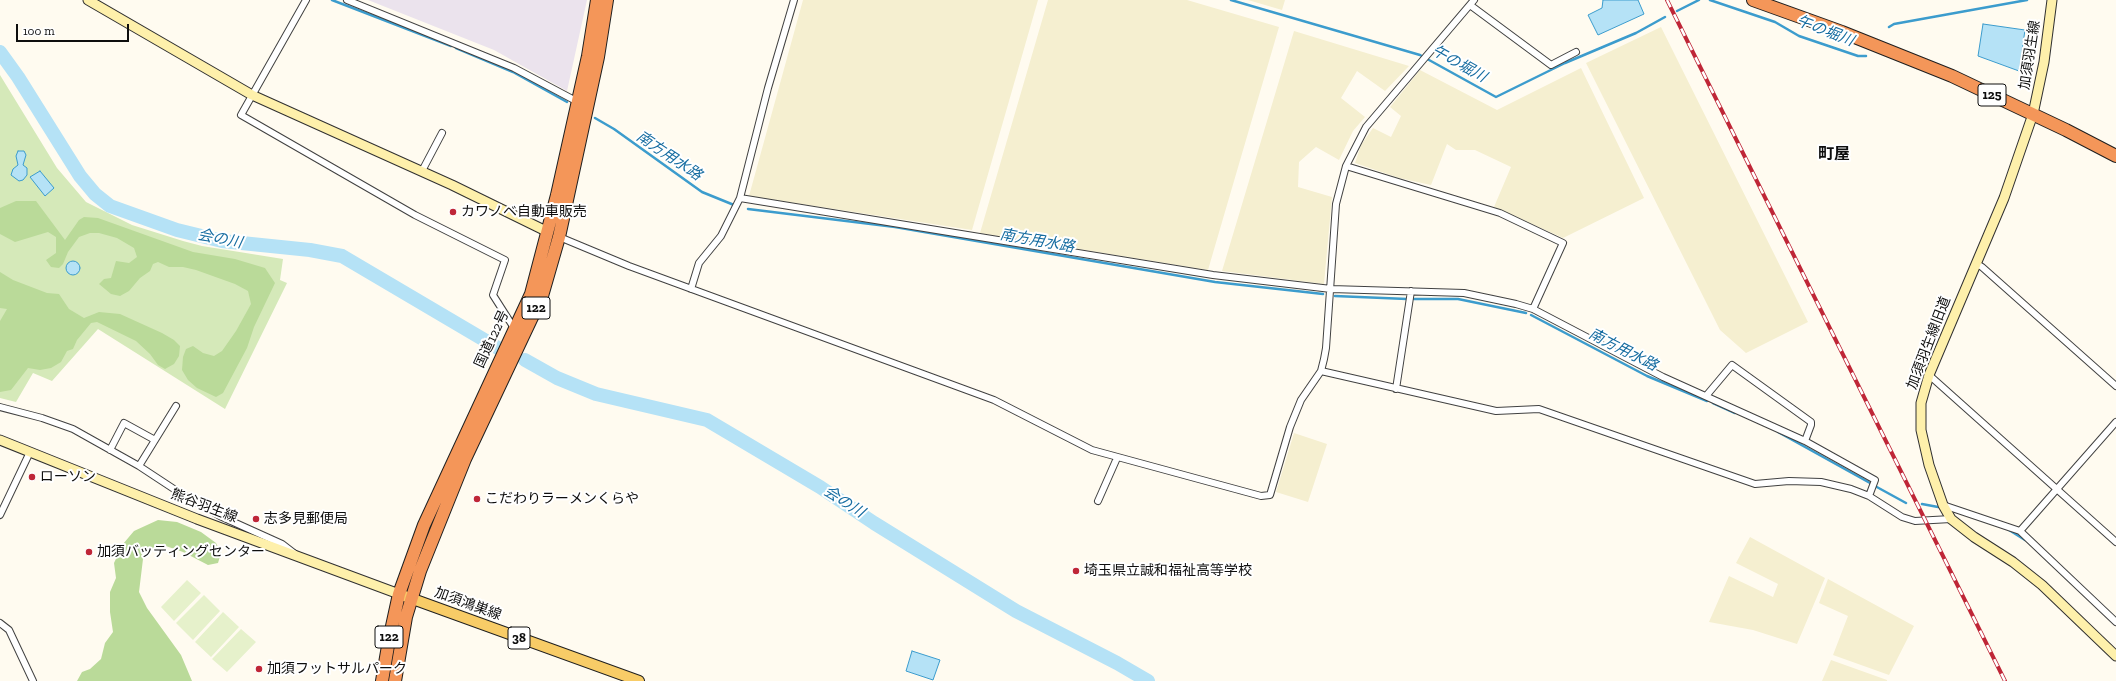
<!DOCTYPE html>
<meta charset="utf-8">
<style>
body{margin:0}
#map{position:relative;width:2116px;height:681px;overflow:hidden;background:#fffbf0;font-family:"Zilla Slab",serif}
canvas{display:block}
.scale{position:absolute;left:16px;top:24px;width:113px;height:18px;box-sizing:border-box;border:2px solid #0e0e0e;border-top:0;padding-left:5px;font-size:12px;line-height:14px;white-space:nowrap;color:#0e0e0e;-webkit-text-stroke:3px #fff;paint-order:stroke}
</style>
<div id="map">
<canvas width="2116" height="681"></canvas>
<div class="scale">100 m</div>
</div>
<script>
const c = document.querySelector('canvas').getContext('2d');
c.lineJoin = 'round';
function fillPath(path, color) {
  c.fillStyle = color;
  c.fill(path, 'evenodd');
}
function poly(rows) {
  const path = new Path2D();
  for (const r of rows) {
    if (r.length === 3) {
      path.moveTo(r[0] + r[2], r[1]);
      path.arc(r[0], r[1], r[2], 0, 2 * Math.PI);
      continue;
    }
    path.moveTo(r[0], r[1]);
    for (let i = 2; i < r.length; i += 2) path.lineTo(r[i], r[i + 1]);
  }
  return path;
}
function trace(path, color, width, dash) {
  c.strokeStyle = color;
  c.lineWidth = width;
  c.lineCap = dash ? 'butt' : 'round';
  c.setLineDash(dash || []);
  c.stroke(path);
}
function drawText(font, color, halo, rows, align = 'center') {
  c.font = font + ' "Zilla Slab","Noto Sans JP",serif';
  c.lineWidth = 4;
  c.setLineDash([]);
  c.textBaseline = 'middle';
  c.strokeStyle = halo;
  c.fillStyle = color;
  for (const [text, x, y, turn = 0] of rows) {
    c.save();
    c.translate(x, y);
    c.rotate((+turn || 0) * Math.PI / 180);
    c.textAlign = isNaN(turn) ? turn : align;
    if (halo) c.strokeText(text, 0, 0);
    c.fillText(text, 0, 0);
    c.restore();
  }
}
const industrial = poly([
 [368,0,587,0,567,91,494,50]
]);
const farmland = poly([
 [803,0,1038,0,972,230,749,196],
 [1048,0,1187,0,1279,27,1208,270,980,233],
 [1248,0,1285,0,1282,10],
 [1661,27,1808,322,1746,353,1720,330,1586,63],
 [1294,31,1409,66,1385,91,1357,71,1341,98,1365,117,1353,131,1339,160,1316,147,1299,162,1298,187,1332,197,1324,284,1222,271],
 [1581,68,1644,198,1563,238,1494,207,1511,167,1475,150,1456,150,1447,144,1431,185,1399,178,1355,163,1361,145,1373,128,1391,137,1401,116,1390,107,1420,70,1497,110],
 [1294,433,1327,444,1308,502,1276,492],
 [1750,537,1825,578,1797,644,1753,630,1709,622,1729,576,1773,597,1778,584,1736,563],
 [1828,579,1914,626,1889,675,1833,655,1848,616,1819,603],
 [1831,660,1887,680,1887,681,1822,681]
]);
const green = poly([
 [0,75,57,168,86,202,132,225,183,241,202,246,283,259,280,280,287,283,225,409,98,329,52,381,33,373,16,402,0,398]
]);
const forest = poly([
 [16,201,36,201,65,240,79,220,84,217,98,218,193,252,235,259,265,268,275,283,254,327,247,348,223,393,216,397,197,388,188,380,182,370,183,357,186,349,193,346,203,353,214,356,222,351,236,331,251,304,248,291,235,284,196,270,183,267,169,267,158,262,153,264,150,271,140,278,129,291,120,296,111,294,99,284,104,279,111,278,116,261,129,263,137,257,134,248,117,238,99,233,90,233,79,237,68,252,63,264,59,268,51,267,46,260,56,253,56,237,48,232,15,242,0,234,0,208],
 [0,272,13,280,47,293,59,294,69,309,84,318,99,312,120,314,162,333,174,340,180,346,179,356,174,364,165,369,158,365,150,354,136,341,97,322,91,323,77,340,73,349,67,351,61,362,51,368,40,370,28,368,11,390,0,392,0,321,7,309,0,308],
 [158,520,177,522,201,532,216,543,221,553,218,563,208,565,183,552,160,544,147,553,143,559,139,592,147,608,181,655,192,681,77,681,82,672,90,669,101,659,105,643,113,632,110,612,110,592,116,578,114,563,123,544,134,531]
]);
const pitch = poly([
 [187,580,201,593,174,621,161,607],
 [204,595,220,611,193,640,176,623],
 [223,612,239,627,211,657,195,642],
 [241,629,256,642,227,672,212,659]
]);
const water = poly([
 [1603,0,1638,0,1644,14,1598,35,1588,15,1602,8,1603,0],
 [1983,24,2025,30,2019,71,1978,56,1983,24],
 [18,151,24,151,26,155,23,165,27,168,27,175,23,180,19,181,11,175,13,169,18,165,16,156,18,151],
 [40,171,54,188,45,196,30,177,40,171],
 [73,268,7],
 [912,651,940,660,933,680,906,671,912,651]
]);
const stream = poly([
 [332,0,451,46],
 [1231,0,1420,55,1496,97,1565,63,1636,33,1665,17],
 [1710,0,1775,22,1799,36,1858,56,1866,56],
 [1677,11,1699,0],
 [1889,27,1894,24,2027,0],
 [456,48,513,72,567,102],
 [595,118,614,129,702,192,734,205],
 [748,209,895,227,1215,282,1323,294],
 [1335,296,1407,299],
 [1414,299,1458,299,1526,313],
 [1531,315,1647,376,1707,401],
 [1713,403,1735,413],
 [1778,432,1870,483],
 [1875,486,1906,503],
 [1922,504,1938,507],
 [2009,530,2025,540]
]);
const river = poly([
 [0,52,18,77,80,176,95,194,110,206,177,230,222,241,310,250,342,256,498,348],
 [525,360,557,378,596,394,707,420,820,487,874,523,1016,611,1117,663,1148,681]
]);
const street = poly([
 [306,0,241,115,415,215,505,260,493,295,514,328],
 [347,0,514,68,578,102],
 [1470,5,1551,65,1576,52],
 [1346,166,1500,213,1563,243,1533,309],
 [422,171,442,133],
 [740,198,1213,275,1331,289,1464,293,1516,304,1533,309,1663,377,1805,441,1875,480,1869,496],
 [557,236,629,266,994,400,1092,450,1261,496,1270,495,1290,427,1301,400,1321,371,1324,359,1326,348,1336,204,1346,166,1366,127,1474,0],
 [1977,264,1982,267,2116,386],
 [691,289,699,263,721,236,740,198,768,88,794,0],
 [1321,371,1496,411,1539,409,1755,484,1789,481,1821,482,1851,489,1869,496,1902,517,1915,521,1951,519],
 [1929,375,2116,542],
 [1396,389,1411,291],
 [1706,396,1732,365,1811,422,1811,425,1805,441],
 [0,407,42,418,73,429,139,466,183,495,220,516,282,544,295,554],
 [110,450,124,423,155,440],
 [139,466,176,406],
 [1098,501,1117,458],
 [1943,505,2020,531,2116,622],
 [0,515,30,452],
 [2020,531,2116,422],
 [0,623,9,630,33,681]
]);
const secondary = poly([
 [88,0,252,95,452,185,548,232],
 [2052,0,2044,62,2033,114,2004,198,1929,375,1921,403,1921,430,1929,465,1943,505,1951,519,1974,537,2013,562,2042,585,2116,656],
 [0,440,197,519,399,594]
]);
const primary = poly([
 [399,594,639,681]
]);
const highway = poly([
 [1753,0,1842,32,1952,76,2066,130,2116,156],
 [382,681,389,640,399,594,424,525,531,294,557,195,588,56,597,0],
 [395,681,406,617,420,571,465,459,542,296,559,237,598,57,607,0]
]);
const rail = poly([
 [1667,0,2005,681]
]);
const markers = [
 [453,212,4,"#bf2637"],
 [32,477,4,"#bf2637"],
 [477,499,4,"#bf2637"],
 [256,519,4,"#bf2637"],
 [89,552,4,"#bf2637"],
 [1076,571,4,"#bf2637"],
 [259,669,4,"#bf2637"]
];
const shields = [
 [1992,95,28],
 [536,308,28],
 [389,637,28],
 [519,638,22]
];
const shieldNames = [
 ["125",1992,95],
 ["122",536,308],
 ["122",389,637],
 ["38",519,638]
];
const streetNames = [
 ["加須羽生線",2030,55,-81],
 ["国道122号",492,339,-65],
 ["加須羽生線旧道",1929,343,-69],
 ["熊谷羽生線",204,506,21],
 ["加須鴻巣線",468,604,20]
];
const poiNames = [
 ["カワノベ自動車販売",461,212],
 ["ローソン",40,477],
 ["こだわりラーメンくらや",485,499],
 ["志多見郵便局",264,519],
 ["加須バッティングセンター",97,552],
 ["埼玉県立誠和福祉高等学校",1084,571],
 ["加須フットサルパーク",267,669]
];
const waterNames = [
 ["午の堀川",1825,31,21],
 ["午の堀川",1459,64,29],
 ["南方用水路",669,156,34],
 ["会の川",220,239,11],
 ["南方用水路",1037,241,10],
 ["南方用水路",1623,350,27],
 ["会の川",844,502,32]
];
const quarterNames = [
 ["町屋",1834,154]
];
fillPath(industrial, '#ebe3ed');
fillPath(farmland, '#f5efd0');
fillPath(green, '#d5e9b9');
fillPath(forest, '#bada99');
fillPath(pitch, '#e6f1cb');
fillPath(water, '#b5e2f6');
trace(water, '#3c9ccd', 1);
trace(stream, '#3c9ccd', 2.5);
trace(river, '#b5e2f6', 14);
trace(street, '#414141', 8);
trace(secondary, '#303030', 11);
trace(primary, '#1f1f1f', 12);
trace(highway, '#1f1f1f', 14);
trace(street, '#fff', 6);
trace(secondary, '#fef0ab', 9);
trace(primary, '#f8cc67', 10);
trace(highway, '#f49659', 12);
trace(rail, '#bf2637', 4);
trace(rail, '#fff', 2.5, [8]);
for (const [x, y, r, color] of markers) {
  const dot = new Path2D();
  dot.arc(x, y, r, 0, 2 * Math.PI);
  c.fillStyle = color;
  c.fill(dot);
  trace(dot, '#fff', 1.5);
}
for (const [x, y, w] of shields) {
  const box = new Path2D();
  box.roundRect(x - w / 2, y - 11, w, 22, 3);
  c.fillStyle = '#fff';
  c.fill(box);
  trace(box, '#0e0e0e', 1);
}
drawText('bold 13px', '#0e0e0e', null, shieldNames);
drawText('14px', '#0e0e0e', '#fff', streetNames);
drawText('14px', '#0e0e0e', '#fff', poiNames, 'left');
drawText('italic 15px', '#176da1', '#fff', waterNames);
drawText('bold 16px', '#0e0e0e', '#fff', quarterNames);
</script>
